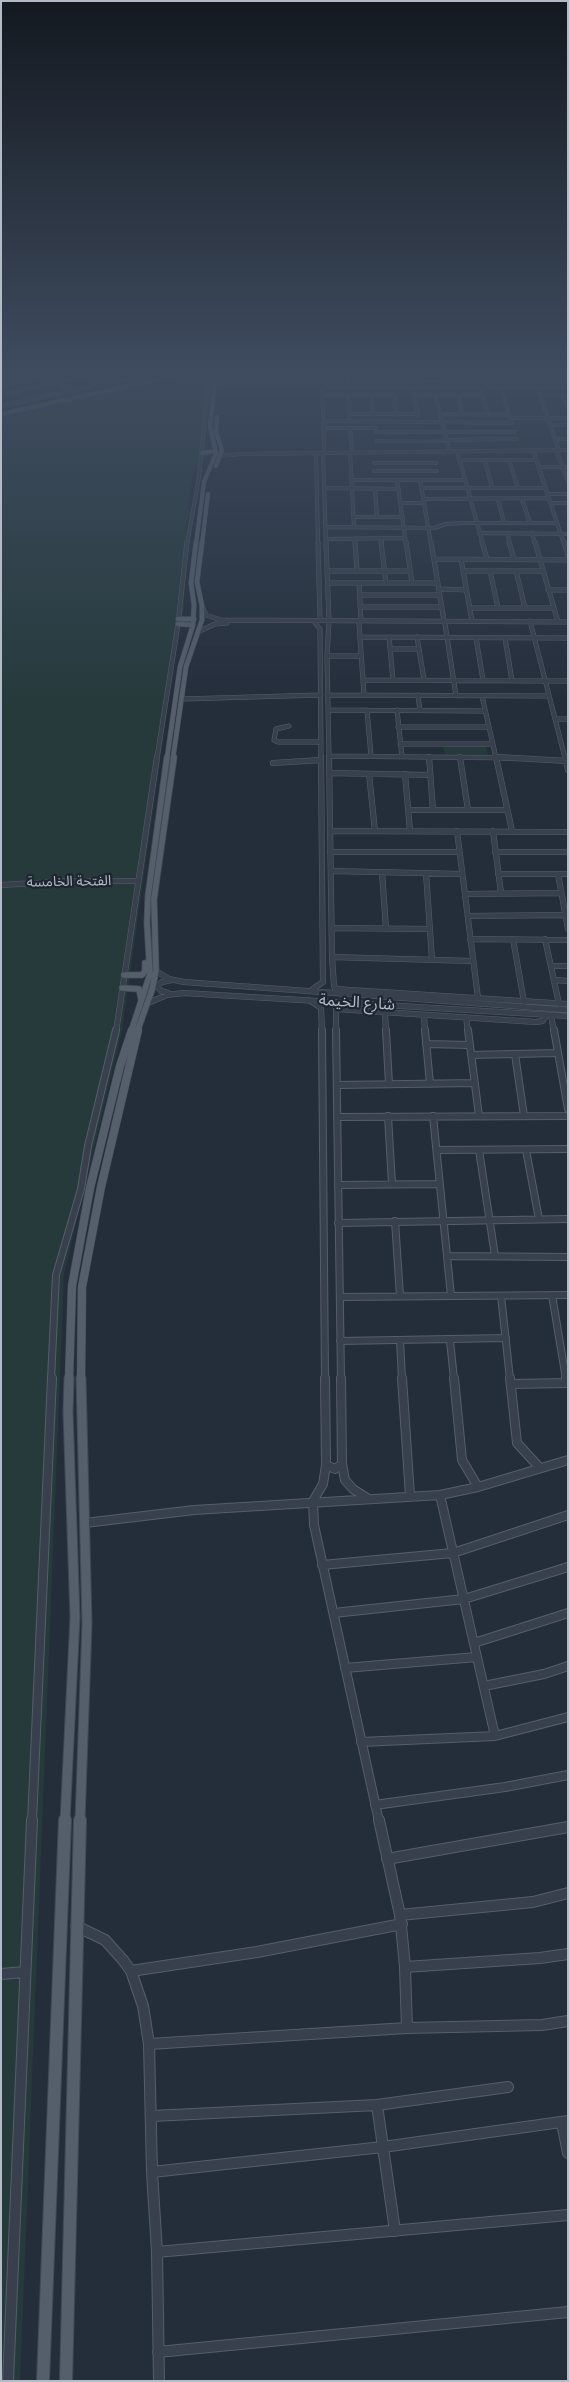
<!DOCTYPE html>
<meta charset="utf-8">
<style>
body{margin:0}
#map{position:relative;width:569px;height:2382px;overflow:hidden;background:#242e3b;font-family:"Space Grotesk",sans-serif}
canvas{display:block}
.frame{position:absolute;inset:0;border:2px solid #b3bbc7;pointer-events:none}
</style>
<div id="map">
<canvas width="569" height="2382"></canvas>
<div class="frame"></div>
</div>
<script>
const c = document.querySelector('canvas').getContext('2d');
c.lineJoin = 'round';
function fillPath(path, color) {
  c.fillStyle = color;
  c.fill(path, 'evenodd');
}
function poly(rows) {
  const path = new Path2D();
  for (const r of rows) {
    path.moveTo(r[0], r[1]);
    for (let i = 2; i < r.length; i += 2) path.lineTo(r[i], r[i + 1]);
  }
  return path;
}
function trace(path, color, width, dash) {
  c.strokeStyle = color;
  c.lineWidth = width;
  c.lineCap = dash ? 'butt' : 'round';
  c.setLineDash(dash || []);
  c.stroke(path);
}
function drawText(font, color, halo, rows, align = 'center') {
  c.font = font + ' "Space Grotesk","Noto Sans Arabic",sans-serif';
  c.lineWidth = 4.5;
  c.setLineDash([]);
  c.textBaseline = 'middle';
  c.strokeStyle = halo;
  c.fillStyle = color;
  for (const [text, x, y, turn = 0] of rows) {
    c.save();
    c.translate(x, y);
    c.rotate((+turn || 0) * Math.PI / 180);
    c.textAlign = isNaN(turn) ? turn : align;
    if (halo) c.strokeText(text, 0, 0);
    c.fillText(text, 0, 0);
    c.restore();
  }
}
const green = poly([
 [187,374,213,374,206,439,207,450,210,451,210,455,206,456,193,472,188,507,190,513,186,526,184,608,178,634,122,1030,64,1274,20,2381,1,2381,1,415],
 [443,746,486,746,488,755,445,755]
]);
const minorFar5 = poly([
 [41,374,77,395],
 [98,374,113,382],
 [322,374,324,450],
 [347,374,348,388],
 [391,374,439,375],
 [1,375,6,374],
 [480,375,519,375],
 [559,375,568,375],
 [369,381,440,381],
 [462,381,521,382],
 [541,381,568,381],
 [1,386,45,376],
 [323,387,568,388],
 [501,388,510,418],
 [538,388,558,448],
 [413,391,418,416],
 [482,392,488,415],
 [394,393,397,414],
 [1,394,94,374],
 [323,395,394,395],
 [348,395,349,417],
 [371,395,373,414],
 [414,395,483,395],
 [435,395,449,449],
 [458,395,462,414],
 [541,396,568,396],
 [562,396,568,409],
 [1,406,150,374],
 [349,414,417,414],
 [439,414,509,415],
 [510,418,548,418],
 [548,418,568,418],
 [323,421,512,423],
 [550,425,568,425],
 [323,428,375,428],
 [350,428,352,450],
 [376,432,515,432],
 [555,439,568,439],
 [377,441,517,439],
 [533,450,564,544],
 [556,450,568,481],
 [457,451,483,544],
 [350,452,354,527],
 [316,453,318,544],
 [323,453,326,544],
 [221,456,240,454,568,450],
 [459,460,536,460],
 [485,460,492,488],
 [509,460,518,488],
 [374,463,436,463],
 [539,467,568,467],
 [374,471,437,471],
 [352,480,464,480],
 [397,480,406,544],
 [420,480,431,544],
 [324,488,399,489],
 [422,488,546,488],
 [375,489,377,517],
 [548,494,568,494],
 [424,499,549,498],
 [498,499,504,523],
 [522,499,530,523],
 [401,503,424,503],
 [551,503,568,503],
 [354,517,403,517],
 [326,527,434,528,446,524,463,523,557,523],
 [479,533,568,534],
 [507,533,510,544],
 [532,533,535,544],
 [381,538,382,544],
 [326,539,405,538],
 [355,539,355,544],
 [187,544,199,477,209,374]
]);
const minorFar4 = poly([
 [318,542,320,620],
 [326,542,329,621,327,656,329,758],
 [355,542,357,571],
 [381,542,386,583],
 [406,542,412,583],
 [431,542,444,621],
 [482,542,487,559],
 [509,542,514,559],
 [535,542,558,622],
 [564,542,568,555],
 [434,559,568,560],
 [461,559,472,621],
 [327,571,410,571],
 [463,571,543,571],
 [490,571,498,608],
 [516,571,525,608],
 [328,583,438,583],
 [359,583,361,621],
 [439,589,466,590],
 [548,590,568,590],
 [360,595,440,595],
 [202,606,206,615,221,620,568,622],
 [360,607,442,607],
 [470,608,553,608],
 [530,621,565,758],
 [315,623,320,629,321,758],
 [359,624,364,695],
 [445,624,456,696],
 [200,631,215,624,227,623],
 [360,637,568,638],
 [389,637,393,680],
 [417,637,424,680],
 [476,638,483,680],
 [505,638,512,681],
 [390,649,419,649],
 [327,656,361,656],
 [363,680,545,681],
 [545,681,568,681],
 [328,695,549,696],
 [418,695,420,711],
 [482,696,496,758],
 [182,699,321,695],
 [328,710,485,711],
 [367,710,371,756],
 [397,710,402,757],
 [555,719,568,719],
 [289,726,276,729,274,740,278,742,321,742],
 [398,727,488,727],
 [400,744,492,744],
 [329,756,519,758],
 [157,758,178,624,187,542]
]);
const minorFar3 = poly([
 [329,757,332,957,334,986,341,994],
 [429,757,433,810],
 [460,757,468,810],
 [496,757,512,831],
 [496,757,568,761],
 [565,757,568,770],
 [273,763,321,760],
 [329,773,430,775],
 [369,774,375,831],
 [405,774,410,831],
 [408,810,507,810],
 [330,831,568,832],
 [457,831,478,998],
 [493,831,501,893],
 [330,852,459,852],
 [495,852,568,852],
 [331,871,462,874],
 [382,872,386,929],
 [426,873,432,960],
 [498,874,568,874],
 [558,874,568,929],
 [1,885,73,881,137,881],
 [465,894,561,893],
 [468,916,565,915],
 [332,928,430,929],
 [470,939,568,940],
 [513,939,524,1002],
 [545,939,559,1004],
 [332,957,473,961],
 [551,966,568,966],
 [156,971,169,979,184,982,568,1010],
 [554,980,568,981],
 [335,989,568,1004],
 [310,991,323,982,321,757],
 [168,993,161,991,157,986,162,982,172,980],
 [309,1000,321,1008,322,1032],
 [336,1002,336,1032],
 [148,1003,167,995,184,993,568,1016],
 [336,1009,536,1022,543,1021,546,1015],
 [385,1012,386,1032],
 [424,1015,425,1032],
 [551,1015,554,1032],
 [466,1017,468,1032],
 [116,1032,157,757]
]);
const minorFar2 = poly([
 [322,1030,325,1379],
 [336,1030,341,1379],
 [386,1030,389,1084],
 [425,1030,430,1084],
 [468,1030,479,1116],
 [554,1030,568,1109],
 [426,1044,470,1045],
 [515,1054,524,1116],
 [471,1055,558,1053],
 [337,1085,475,1083],
 [388,1116,392,1184],
 [433,1116,451,1296],
 [337,1117,568,1116],
 [437,1150,568,1149],
 [479,1150,495,1256],
 [526,1150,539,1219],
 [338,1185,439,1184],
 [395,1221,400,1296],
 [338,1223,568,1219],
 [447,1256,568,1257],
 [552,1295,566,1379],
 [501,1296,510,1379],
 [340,1297,568,1295],
 [400,1340,402,1379],
 [340,1341,506,1338],
 [450,1341,454,1379],
 [51,1379,56,1275,81,1189,88,1146,116,1030]
]);
const minorFar1 = poly([
 [325,1378,326,1465,323,1484,313,1501,314,1525,379,1821],
 [341,1378,342,1464,345,1480,353,1489,367,1498],
 [402,1378,410,1496],
 [454,1378,462,1460,478,1487],
 [510,1378,517,1443,539,1467],
 [566,1378,567,1383],
 [511,1384,568,1383],
 [326,1465,335,1469,342,1464],
 [440,1495,495,1736,568,1717],
 [85,1523,194,1510,440,1495,478,1487,568,1460],
 [322,1565,453,1553,568,1515],
 [334,1613,464,1599,568,1567],
 [474,1643,568,1613],
 [345,1668,477,1657],
 [484,1686,544,1674,568,1666],
 [361,1742,495,1736],
 [375,1805,505,1787,568,1775],
 [32,1821,52,1378]
]);
const minor = poly([
 [379,1820,400,1915,405,1967,407,2028],
 [387,1859,568,1827],
 [400,1915,533,1902,568,1893],
 [76,1926,105,1940,123,1960,131,1971,143,2006,149,2044,152,2172,157,2252,159,2381],
 [405,1967,540,1958,568,1954],
 [131,1971,257,1952,402,1924],
 [1,1974,25,1972],
 [149,2044,407,2028,542,2025,568,2021],
 [377,2105,395,2231],
 [152,2116,377,2105,508,2087],
 [562,2123,568,2153],
 [152,2172,383,2147,568,2121],
 [157,2252,568,2215],
 [158,2352,568,2312],
 [8,2381,32,1820]
]);
const majorFar5 = poly([
 [1,414,182,374],
 [202,453,216,451],
 [216,466,222,450,216,432,217,417],
 [196,544,204,482,216,453,210,426,216,374],
 [202,544,208,494]
]);
const majorFar4 = poly([
 [178,619,194,619],
 [178,624,193,625],
 [167,758,180,667,193,625,194,605,191,583,196,542],
 [173,758,186,667,202,620,202,606,197,582,202,542]
]);
const majorFar3 = poly([
 [124,975,142,975,145,971,145,963],
 [122,988,139,989,141,999],
 [131,1032,150,974,147,923,148,896,167,757],
 [137,1032,152,990,156,971,154,899,174,757]
]);
const majorFar2 = poly([
 [69,1379,72,1286,90,1188,120,1066,132,1030],
 [81,1379,82,1287,101,1187,138,1030]
]);
const majorFar1 = poly([
 [65,1821,75,1617,68,1412,69,1378],
 [80,1821,87,1624,81,1378]
]);
const major = poly([
 [43,2381,65,1820],
 [66,2381,80,1820]
]);
const farStreetnames = [
 ["الفتحة الخامسة",69,882,-1]
];
const streetNames = [
 ["شارع الخيمة",357,1003,4]
];
fillPath(green, '#263a3c');
trace(minorFar5, '#565e6a', 4);
trace(minorFar4, '#565e6a', 5);
trace(minorFar3, '#565e6a', 6);
trace(minorFar2, '#565e6a', 8);
trace(minorFar1, '#565e6a', 10);
trace(minor, '#565e6a', 12);
trace(majorFar5, '#414955', 4.5);
trace(majorFar4, '#414955', 5.5);
trace(majorFar3, '#414955', 7);
trace(majorFar2, '#414955', 9);
trace(majorFar1, '#414955', 11);
trace(major, '#414955', 14);
trace(minorFar5, '#37404c', 3);
trace(minorFar4, '#37404c', 4);
trace(minorFar3, '#37404c', 5);
trace(minorFar2, '#37404c', 6);
trace(minorFar1, '#37404c', 8);
trace(minor, '#37404c', 10);
trace(majorFar5, '#555f6c', 4);
trace(majorFar4, '#555f6c', 4.5);
trace(majorFar3, '#555f6c', 5.5);
trace(majorFar2, '#555f6c', 8);
trace(majorFar1, '#555f6c', 9);
trace(major, '#555f6c', 12);
const sky = c.createLinearGradient(0, 0, 0, 707);
sky.addColorStop(0, '#141920');
sky.addColorStop(0.53, '#3f4c60');
sky.addColorStop(1, '#3f4c6000');
c.fillStyle = sky;
c.fillRect(0, 0, 569, 707);
drawText('14px', '#b3bbc7', '#1d2531', farStreetnames);
drawText('16px', '#b3bbc7', '#1d2531', streetNames);
</script>
